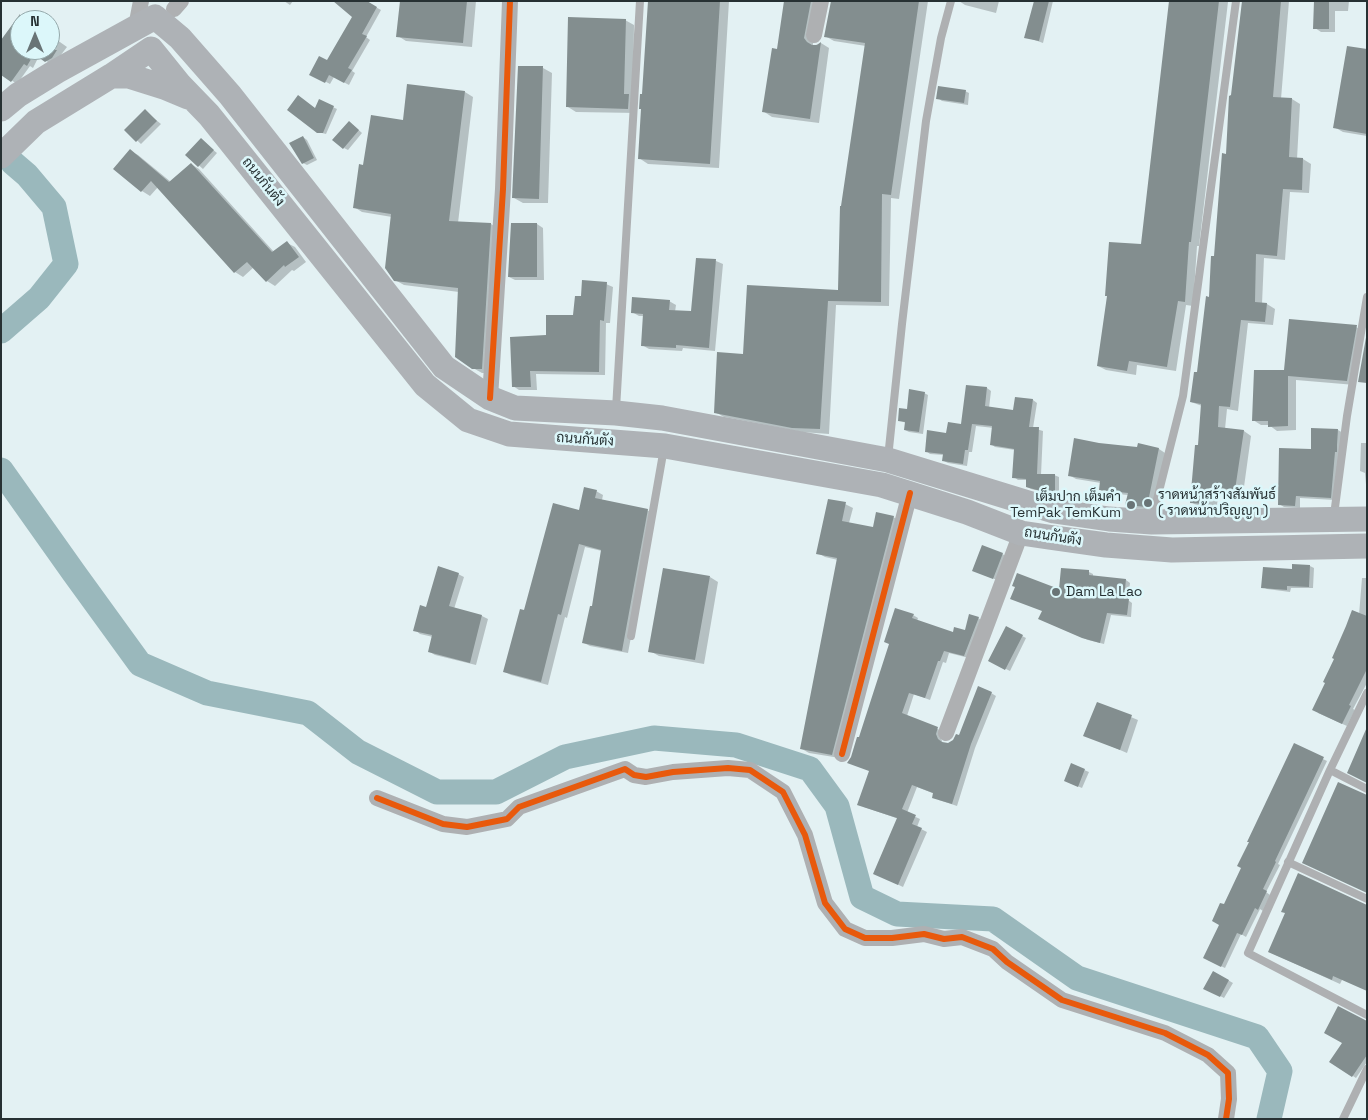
<!DOCTYPE html>
<meta charset="utf-8">
<style>
body{margin:0}
#map{position:relative;width:1368px;height:1120px;overflow:hidden;background:#e3f1f3;font-family:"Space Grotesk",sans-serif}
canvas{display:block}
.frame{position:absolute;inset:0;border:2px solid #273133;pointer-events:none}
.north{position:absolute;left:10px;top:10px;width:50px;height:50px;box-sizing:border-box;background:#dcf7fa;border:1px solid #94a8aa;border-radius:50%;rotate:0deg;font-size:14px;font-weight:700;line-height:20px;text-align:center;color:#273133}
.north::after{content:'';display:block;margin:auto;width:18px;height:22px;background:#697476;clip-path:polygon(50% 0,100% 100%,50% 72%,0 100%)}
</style>
<div id="map">
<canvas width="1368" height="1120"></canvas>
<div class="frame"></div>
<div class="north">N</div>
</div>
<script>
const c = document.querySelector('canvas').getContext('2d');
c.lineJoin = 'round';
function fillPath(path, color) {
  c.fillStyle = color;
  c.fill(path, 'evenodd');
}
function poly(rows) {
  const path = new Path2D();
  for (const r of rows) {
    path.moveTo(r[0], r[1]);
    for (let i = 2; i < r.length; i += 2) path.lineTo(r[i], r[i + 1]);
  }
  return path;
}
function trace(path, color, width, dash) {
  c.strokeStyle = color;
  c.lineWidth = width;
  c.lineCap = dash ? 'butt' : 'round';
  c.setLineDash(dash || []);
  c.stroke(path);
}
function drawText(font, color, halo, rows, align = 'center') {
  c.font = font + ' "Space Grotesk",Sarabun,sans-serif';
  c.lineWidth = 5;
  c.setLineDash([]);
  c.textBaseline = 'middle';
  c.strokeStyle = halo;
  c.fillStyle = color;
  for (const [text, x, y, turn = 0] of rows) {
    c.save();
    c.translate(x, y);
    c.rotate((+turn || 0) * Math.PI / 180);
    c.textAlign = isNaN(turn) ? turn : align;
    if (halo) c.strokeText(text, 0, 0);
    c.fillText(text, 0, 0);
    c.restore();
  }
}
const shadow = poly([
 [284,1,293,1,290,5],
 [365,1,381,10,366,37,370,40,352,71,355,73,349,85,334,77,330,84,311,74,327,62],
 [401,1,476,1,472,47,406,41,398,36],
 [649,1,729,1,719,168,648,164,639,158],
 [785,1,822,1,813,39,813,46,821,43,829,48,819,123,772,117,763,111,779,50],
 [832,1,928,1,899,199,891,198,889,306,836,305,829,434,802,432,724,417,715,412,744,355,840,292,866,46,834,41,825,36],
 [959,1,999,1,996,13,965,5],
 [1035,1,1053,1,1043,43,1026,37],
 [1170,1,1228,2,1199,246,1197,246,1193,306,1186,305,1176,371,1137,365,1136,375,1106,370,1098,366,1142,245],
 [1243,1,1289,1,1281,99,1292,99,1300,104,1297,159,1303,159,1311,164,1309,193,1290,192,1285,260,1264,258,1262,304,1267,304,1275,309,1273,325,1248,323,1238,411,1227,409,1225,429,1244,431,1251,436,1243,494,1218,490,1217,508,1199,507,1191,502,1199,447,1202,406,1191,402,1199,374,1210,298,1227,155],
 [1315,1,1349,1,1348,11,1335,11,1335,32,1321,32,1315,28],
 [21,15,29,20,20,20,20,50,50,50,50,35,67,47,57,60,51,64,39,56,33,68,30,66,17,84,1,73,1,39,3,40],
 [625,20,634,25,633,97,637,113,576,112,568,107],
 [1367,50,1367,136,1343,132,1334,127],
 [519,67,543,68,552,73,548,203,523,203,514,198],
 [965,91,969,93,968,105,942,101,938,98],
 [465,92,473,97,458,223,491,224,499,229,490,373,482,373,473,368,459,292,404,285,395,280,392,217,362,212,354,207,364,166,404,121],
 [319,101,337,109,326,134,318,132,316,109],
 [145,111,161,124,141,144,126,130],
 [353,125,362,133,348,150,344,148],
 [303,137,307,140,317,160,307,165,303,163],
 [201,140,217,153,203,169,187,155],
 [130,151,138,155,171,182,191,164,199,169,274,252,287,243,295,247,306,262,294,271,292,270,275,286,267,281,254,267,243,277,235,272,158,187,150,196,142,191,115,169],
 [537,224,543,228,544,280,515,280,509,277],
 [697,259,716,261,723,264,715,351,683,348,682,351,649,349,642,345,645,316,639,316,632,312,669,301,676,305,675,312,692,313],
 [606,284,613,287,610,323,606,323,605,375,536,374,537,390,519,390,513,386,547,337,574,317,582,297],
 [1356,327,1364,332,1355,385,1296,380,1296,430,1277,431,1269,425,1261,425,1253,420,1285,372],
 [967,386,987,388,991,391,989,408,1014,412,1016,398,1033,400,1037,403,1033,428,1043,431,1041,475,1054,475,1059,477,1059,496,1031,489,1027,487,1028,480,1018,480,1014,477,1015,450,995,447,991,444,994,428,976,426,972,452,969,452,967,466,948,463,944,461,944,455,930,454,926,451,947,434,962,426],
 [924,393,928,395,923,434,909,432,905,430,906,423,899,420],
 [1338,430,1343,433,1335,500,1300,498,1300,508,1284,507,1279,504,1312,450],
 [1361,443,1367,443,1367,496,1365,473,1360,471],
 [1099,444,1138,448,1139,445,1159,449,1165,453,1154,510,1133,508,1127,505,1128,495,1107,493,1100,490,1101,483,1076,479,1069,475],
 [596,491,603,495,602,500,647,510,654,514,628,653,590,646,584,643,593,608,602,551,585,547,567,618,565,617,548,685,511,675,505,672,525,611,580,511],
 [845,504,853,508,849,523,874,529,893,517,900,521,840,758,809,753,802,749,838,560,825,557,818,553],
 [1002,554,1006,556,997,580,974,571],
 [1367,564,1367,683,1353,709,1355,710,1347,726,1318,713,1359,615,1362,578,1366,578],
 [1310,566,1314,568,1313,588,1291,588,1290,592,1267,589,1263,587,1293,571],
 [1089,572,1093,574,1093,576,1126,580,1130,583,1128,600,1132,603,1131,617,1111,615,1104,644,1088,640,1044,621,1060,591],
 [458,574,464,577,454,609,482,616,488,619,476,665,435,655,430,652,433,637,420,634,415,630,426,608],
 [710,577,718,582,704,664,659,656,650,651],
 [913,615,918,618,917,621,954,633,965,631,978,618,983,621,969,658,949,653,946,663,943,662,930,700,914,694,907,716,942,731,941,738,943,744,948,744,959,737,991,693,996,696,975,748,957,806,939,800,935,794,917,787,907,813,920,819,917,827,927,832,903,887,880,876,899,819,864,807,870,771,859,739],
 [1022,636,1026,638,1010,671,994,663],
 [1097,703,1138,720,1127,753,1085,735],
 [1294,745,1327,761,1278,864,1280,865,1266,892,1270,895,1263,911,1260,909,1246,937,1241,934,1225,968,1208,960,1221,924,1224,906,1243,868],
 [1072,765,1089,772,1082,788,1070,783],
 [1299,875,1342,980,1340,984,1269,952,1286,913],
 [1214,972,1233,983,1224,998,1205,988],
 [1367,1021,1367,1062,1356,1078,1330,1061]
]);
const river = poly([
 [1,331,39,298,66,264,54,207,27,175,13,163],
 [1,470,74,573,140,664,207,693,308,713,358,752,437,792,496,792,565,757,654,738,736,745,810,769,837,806,862,897,897,914,993,919,1077,978,1257,1037,1280,1071,1269,1119]
]);
const building = poly([
 [333,1,367,1,377,7,362,34,367,36,348,68,352,70,344,83,329,75,325,83,309,75,319,56,327,60,352,17],
 [400,1,467,1,463,43,396,37],
 [648,1,720,1,710,164,638,159,641,109,639,109,640,94,642,94],
 [784,1,811,1,804,38,807,42,812,45,817,45,821,42,810,119,762,112,772,48,777,49],
 [831,1,919,1,891,195,882,194,881,302,828,301,820,429,792,428,714,413,717,352,743,354,747,285,838,290,840,206,841,206,865,43,824,37],
 [1034,1,1049,1,1039,41,1024,38],
 [1169,1,1219,1,1191,242,1189,242,1185,302,1178,301,1167,367,1129,361,1127,371,1097,366,1107,296,1105,296,1109,242,1141,244],
 [1242,1,1281,1,1273,97,1292,98,1289,157,1303,158,1302,190,1283,189,1277,256,1256,254,1255,302,1267,303,1265,322,1241,320,1230,407,1219,406,1218,427,1244,430,1235,490,1211,487,1209,504,1190,503,1195,445,1198,445,1201,404,1190,402,1194,372,1197,372,1206,296,1209,297,1211,256,1214,256,1222,153,1226,154,1229,96,1231,95],
 [1314,1,1329,1,1329,29,1313,29],
 [20,14,20,50,57,50,52,58,45,62,34,54,27,66,24,64,11,82,1,75,1,40],
 [568,17,626,19,624,94,629,94,628,109,566,107],
 [1347,46,1367,49,1367,134,1333,128],
 [518,66,543,66,539,199,512,198],
 [407,84,465,91,449,221,491,223,482,369,472,369,455,357,458,288,394,281,385,268,391,214,353,208,359,164,363,165,371,115,403,120],
 [938,86,966,90,964,103,936,99],
 [298,95,315,108,319,99,334,106,323,133,317,133,287,110],
 [145,109,157,121,136,142,124,130],
 [349,121,359,130,343,149,332,140],
 [303,136,314,158,302,164,289,143],
 [201,138,214,150,198,167,185,155],
 [130,149,169,182,191,163,272,252,287,241,299,257,285,267,284,265,266,282,247,262,234,273,151,181,141,192,113,169],
 [511,223,537,223,537,277,508,277],
 [696,258,716,259,709,348,676,345,676,348,641,346,643,314,631,313,632,297,670,300,669,310,691,311],
 [582,280,607,282,604,321,600,320,599,372,530,371,531,387,512,387,510,337,546,335,546,315,573,315,575,296,581,296],
 [1289,319,1357,325,1347,381,1288,376,1288,426,1268,427,1268,421,1252,421,1254,370,1284,370],
 [1367,332,1367,383,1358,382],
 [966,385,987,387,985,406,1013,410,1015,397,1033,399,1029,427,1039,427,1037,474,1055,474,1055,495,1026,487,1026,479,1012,478,1014,449,990,445,992,426,972,424,968,450,965,450,963,464,942,461,943,454,925,452,927,430,946,433,948,422,961,424],
 [909,389,925,392,919,432,904,430,905,422,898,421,899,408,907,409],
 [1311,428,1338,429,1337,445,1337,452,1335,452,1331,498,1296,496,1295,506,1278,505,1279,448,1311,449],
 [1074,438,1099,443,1137,447,1138,443,1159,448,1147,507,1125,505,1128,493,1099,490,1100,481,1068,476],
 [584,487,597,490,595,498,648,509,622,651,582,643,590,606,592,606,601,550,579,544,561,615,558,614,541,682,503,672,520,609,524,610,553,503,579,510],
 [828,499,846,502,842,521,873,527,876,512,894,516,832,755,800,749,837,558,816,554],
 [982,545,1003,553,993,579,972,571],
 [1292,564,1310,565,1309,587,1287,586,1287,590,1261,588,1263,567,1292,569],
 [438,566,459,573,449,606,482,615,470,663,428,652,432,635,413,631,420,605,426,607],
 [663,568,710,576,695,660,648,652],
 [1061,568,1089,570,1089,575,1126,579,1124,599,1129,599,1127,615,1107,613,1100,643,1082,638,1038,619,1042,611,1010,599,1015,587,1012,586,1017,573,1059,589],
 [895,608,914,614,912,618,953,632,954,627,965,630,969,614,979,617,964,656,944,651,940,661,938,661,925,698,909,693,902,713,938,727,936,734,938,739,942,742,948,743,953,740,956,734,959,735,978,686,992,692,971,744,952,804,932,798,933,793,912,785,902,809,916,815,912,824,922,828,898,885,873,874,897,818,857,805,869,771,847,763,851,757,857,737,859,737,889,644,884,642],
 [1352,610,1367,616,1367,669,1349,705,1351,706,1342,724,1312,710,1325,683,1323,682,1334,659,1332,658,1346,626],
 [1006,626,1023,635,1005,670,988,661],
 [1097,702,1132,715,1120,750,1083,736],
 [1367,727,1367,783,1347,773],
 [1294,743,1324,757,1275,861,1276,862,1263,889,1267,891,1258,910,1255,908,1242,935,1237,933,1221,967,1203,958,1219,925,1212,921,1220,903,1224,904,1241,868,1237,866,1249,842,1247,842],
 [1071,763,1085,769,1078,787,1064,781],
 [1338,782,1367,795,1367,893,1302,863],
 [1298,873,1367,905,1367,991,1333,976,1332,980,1268,952,1285,913,1281,912],
 [1213,971,1229,980,1220,997,1203,989],
 [1338,1006,1367,1021,1367,1055,1352,1077,1329,1062,1342,1043,1324,1033]
]);
const lane = poly([
 [616,409,640,1],
 [888,458,902,324,926,121,941,38,951,1],
 [1334,515,1347,416,1367,297],
 [1152,519,1183,396,1236,1],
 [631,636,664,448],
 [1367,693,1330,770,1248,953,1367,1015],
 [1330,770,1367,789],
 [1288,862,1367,899],
 [1343,1119,1367,1069]
]);
const street = poly([
 [174,9,181,1],
 [136,27,141,1],
 [814,35,821,1],
 [490,398,503,189,510,1],
 [946,733,1021,533],
 [842,754,910,493],
 [377,798,443,824,467,827,507,819,519,807,625,769,634,775,646,777,673,772,728,768,750,770,783,792,805,835,825,903,845,929,865,938,892,938,924,934,944,939,962,937,993,949,1007,962,1062,1000,1165,1033,1208,1055,1228,1073,1229,1099,1226,1119]
]);
const primary = poly([
 [111,76,129,76,164,87,188,97],
 [1,109,18,95,57,71,155,17,180,38,230,95,444,367,490,398,515,408,616,413,662,418,888,460,1054,511,1109,519,1152,522,1367,519],
 [1,156,36,122,111,76,151,49,180,85,209,115,425,385,468,420,509,434,665,446,882,485,967,512,1021,533,1048,537,1106,545,1172,550,1367,546]
]);
const cycleway = poly([
 [490,398,503,189,510,1],
 [842,754,910,493],
 [377,798,443,824,467,827,507,819,519,807,625,769,634,775,646,777,673,772,728,768,750,770,783,792,805,835,825,903,845,929,865,938,892,938,924,934,944,939,962,937,993,949,1007,962,1062,1000,1165,1033,1208,1055,1228,1073,1229,1099,1226,1119]
]);
const markers = [
 [1148,503,5,"#697476"],
 [1131,505,5,"#697476"],
 [1056,592,5,"#697476"]
];
const streetNames = [
 ["ถนนกันตัง",263,182,51],
 ["ถนนกันตัง",585,440,4],
 ["ถนนกันตัง",1053,537,9]
];
const poiNames = [
 ["ราดหน้าสร้างสัมพันธ์",1158,495],
 ["( ราดหน้าปริญญา )",1158,511],
 ["เต็มปาก เต็มคำ",1121,497,"right"],
 ["TemPak TemKum",1121,513,"right"],
 ["Dam La Lao",1066,592]
];
fillPath(shadow, '#0003');
trace(river, '#9ab8bc', 25);
fillPath(building, '#838e8f');
trace(lane, '#aeb0b2', 8);
trace(street, '#aeb0b2', 16);
trace(primary, '#aeb2b6', 25);
trace(cycleway, '#e8590c', 6);
for (const [x, y, r, color] of markers) {
  const dot = new Path2D();
  dot.arc(x, y, r, 0, 2 * Math.PI);
  c.fillStyle = color;
  c.fill(dot);
  trace(dot, '#dcf7fa', 2);
}
drawText('14px', '#273133', '#dcf7fa', streetNames);
drawText('14px', '#273133', '#dcf7fa', poiNames, 'left');
</script>
